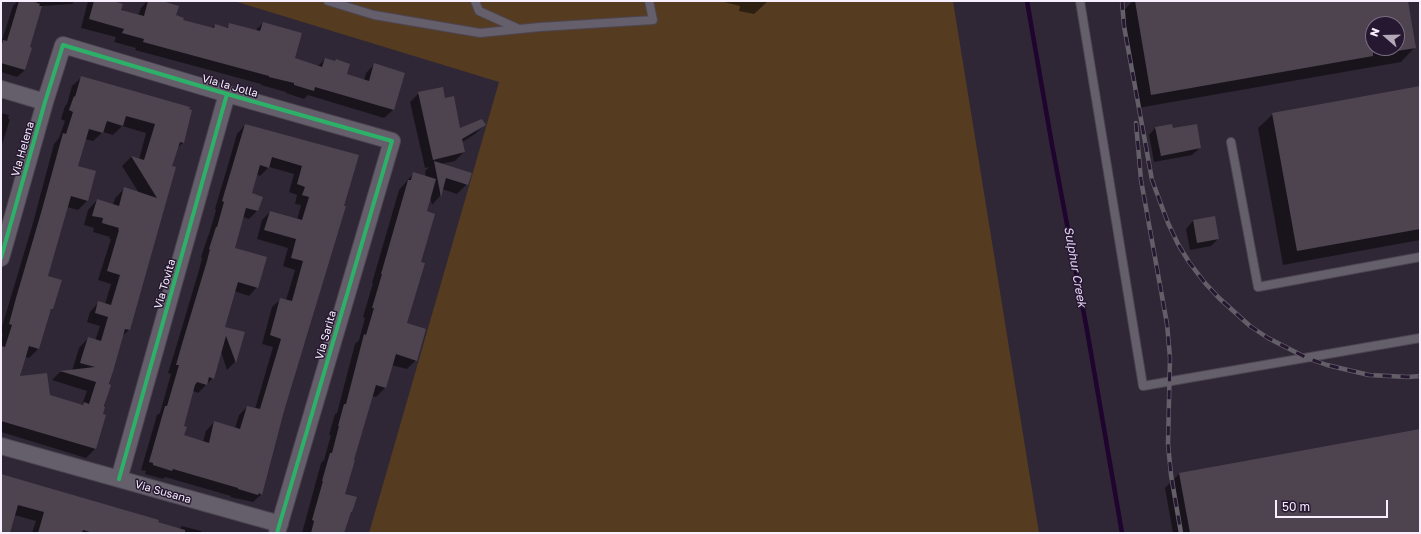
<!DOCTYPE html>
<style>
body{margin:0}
#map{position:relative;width:1421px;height:534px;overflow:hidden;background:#2f2736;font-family:"Golos Text",sans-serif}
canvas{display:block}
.frame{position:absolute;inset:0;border:2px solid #f7effd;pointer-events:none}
.north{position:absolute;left:1365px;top:16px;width:40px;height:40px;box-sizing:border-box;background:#261831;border:1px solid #7a6e83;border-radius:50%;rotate:290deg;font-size:11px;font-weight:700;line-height:16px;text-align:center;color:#f7effd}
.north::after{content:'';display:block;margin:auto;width:14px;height:18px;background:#b1a9b7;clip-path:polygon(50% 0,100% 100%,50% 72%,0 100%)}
.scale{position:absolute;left:1275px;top:500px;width:113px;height:18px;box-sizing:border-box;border:2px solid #f7effd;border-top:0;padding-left:5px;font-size:12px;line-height:14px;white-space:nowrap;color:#f7effd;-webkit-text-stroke:3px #261831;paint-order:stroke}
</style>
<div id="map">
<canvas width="1421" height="534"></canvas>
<div class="frame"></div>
<div class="north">N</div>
<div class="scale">50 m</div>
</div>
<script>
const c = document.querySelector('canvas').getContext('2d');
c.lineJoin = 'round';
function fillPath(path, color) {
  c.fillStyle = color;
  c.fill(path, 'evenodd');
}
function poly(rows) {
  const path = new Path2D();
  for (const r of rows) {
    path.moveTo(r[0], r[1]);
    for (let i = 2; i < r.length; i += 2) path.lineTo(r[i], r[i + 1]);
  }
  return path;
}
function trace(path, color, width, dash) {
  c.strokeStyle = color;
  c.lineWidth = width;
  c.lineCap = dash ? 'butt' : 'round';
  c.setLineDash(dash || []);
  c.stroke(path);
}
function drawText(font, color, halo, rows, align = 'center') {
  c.font = font + ' "Golos Text",sans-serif';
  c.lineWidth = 3;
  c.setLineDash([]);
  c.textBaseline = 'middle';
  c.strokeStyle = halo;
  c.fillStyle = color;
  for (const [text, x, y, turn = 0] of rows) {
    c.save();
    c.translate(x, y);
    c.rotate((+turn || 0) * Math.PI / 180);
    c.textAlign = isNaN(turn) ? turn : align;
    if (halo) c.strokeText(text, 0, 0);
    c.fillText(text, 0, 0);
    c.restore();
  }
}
const green = poly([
 [234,1,953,1,1039,533,369,533,499,82]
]);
const shadow = poly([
 [18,1,28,1,37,4,37,1,75,1,72,4,41,6,29,48,25,70,17,77,1,72,1,43,13,6],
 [88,1,109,1,120,11,138,16,141,8,147,1,157,1,182,21,212,28,215,25,226,28,230,25,255,31,263,23,294,59,318,66,325,59,334,62,336,60,346,74,364,80,366,73,374,65,404,74,393,110,384,118,308,95,304,99,286,93,286,92,261,85,261,84,135,50,136,48,114,42,116,37,81,28],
 [720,1,768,1,754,14,739,11,740,6],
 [1133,1,1407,1,1415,47,1401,62,1138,108,1121,13],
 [1373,24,1397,24,1397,48,1373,48],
 [82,77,191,111,183,143,177,148,171,167,129,330,122,336,113,368,95,449,86,458,1,432,1,341,3,334,1,333,1,330,33,223,54,144,59,138,65,121,61,119,65,106,67,104,72,86],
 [122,126,146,133,139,160,131,157,122,166,139,193,124,189,115,198,113,205,97,200,88,210,84,225,94,228,93,232,110,237,109,239,111,239,98,280,111,284,105,304,99,302,90,312,87,322,100,326,95,341,88,338,79,348,72,371,60,372,52,380,87,391,82,405,49,396,19,377,25,357,29,358,38,349,49,312,52,309,47,276,67,207,78,210,87,201,77,167,85,139,93,141,103,132,113,135],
 [419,93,444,99,459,129,484,125,475,134,462,142,464,152,455,161,441,164,467,184,457,194,442,189,440,196,432,205,430,197,426,212,420,262,405,324,416,360,407,369,391,365,385,388,376,397,372,396,344,494,351,512,349,514,343,533,302,533,321,463,324,460,331,435,329,435,335,414,337,413,355,344,359,340,365,318,363,317,373,283,372,283,399,190,414,173,426,177,425,171,429,167,425,168,410,102],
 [1420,95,1420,240,1283,265,1258,128,1273,114],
 [1,113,9,115,8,119,10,119,1,148],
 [245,125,358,156,283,410,262,494,253,502,230,497,231,496,165,477,163,479,145,474,146,471,141,470,157,415,160,413,171,374,168,373,174,354,199,270,202,258,201,257,208,236,209,234,216,210,215,209,237,134],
 [269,167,294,174,289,192,297,195,295,204,301,205,297,220,270,212,262,220,257,239,288,248,283,266,295,270,286,300,281,299,272,307,262,344,273,347,255,409,247,407,239,415,235,428,214,422,206,431,203,442,183,436,182,426,193,391,198,393,213,378,221,352,227,370,235,362,244,333,224,327,234,291,249,296,257,287,234,248,243,217,249,219,257,211,250,194,256,174,260,176],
 [1156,127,1172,129,1200,148,1192,155,1154,162,1149,135],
 [1214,218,1218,239,1211,246,1190,250,1186,229,1193,221],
 [1420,430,1420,533,1173,533,1165,488,1179,474],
 [1,475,157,522,179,529,182,526,201,531,202,533,32,533,36,521,14,515,1,523]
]);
const stream = poly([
 [1027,1,1052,145,1087,330,1122,533]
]);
const building = poly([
 [19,1,31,1,40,4,39,6,42,6,30,47,32,48,25,70,1,63,1,48,3,40,7,41],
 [94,1,112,1,123,4,121,10,144,16,148,1,162,1,179,6,176,15,184,18,183,20,214,28,215,24,228,28,229,23,260,31,263,22,302,33,295,58,322,67,325,58,335,61,336,59,350,64,347,74,369,81,374,63,405,73,394,110,315,87,314,91,294,85,294,83,269,77,269,76,143,42,144,39,122,33,124,29,89,19],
 [1135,1,1408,1,1416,48,1397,51,1397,24,1373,24,1373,56,1151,95],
 [81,76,190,107,189,109,192,110,184,143,180,142,172,166,176,167,130,330,125,329,114,368,109,384,111,385,104,406,105,407,103,414,106,415,96,449,1,421,1,346,5,347,12,325,9,324,16,298,41,213,63,133,66,134,73,112,69,110,74,96,75,97],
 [126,116,155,124,144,160,131,156,157,198,124,187,119,206,97,199,92,216,103,218,102,223,119,228,118,230,119,230,107,271,120,275,111,305,98,301,95,313,108,317,101,341,88,337,82,356,80,363,95,367,60,371,96,382,89,404,84,402,83,405,50,395,47,373,20,376,29,346,39,349,51,309,53,309,62,280,48,276,71,196,88,201,96,171,78,166,89,129,103,133,107,121,123,126],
 [1420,86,1420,229,1297,251,1272,113],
 [443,87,445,98,454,96,460,128,482,119,486,125,462,139,465,152,433,160,418,92],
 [245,124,359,155,344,206,346,206,284,411,262,495,259,493,258,495,238,489,238,488,173,469,172,471,153,465,153,463,149,462,165,406,167,406,179,365,176,365,182,344,207,261,210,249,209,249,216,227,217,227,224,202,222,201],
 [272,157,302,166,297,184,305,187,302,195,309,197,302,220,270,211,264,230,296,239,291,258,303,261,292,301,280,298,270,335,281,339,260,409,247,406,240,429,214,421,209,443,184,435,187,427,184,426,195,385,197,382,207,385,209,377,214,379,226,336,236,363,245,332,225,327,238,282,258,288,267,257,235,248,246,208,258,211,263,197,252,193,260,165,269,168],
 [1172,124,1173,128,1197,124,1201,148,1161,156,1155,127],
 [434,161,472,173,468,185,446,178,441,197],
 [413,172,436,179,427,211,435,214,421,262,425,263,407,323,426,329,417,361,396,354,386,388,376,385,354,460,355,460,345,494,357,497,352,512,351,512,344,533,311,533,314,521,312,520,323,481,322,481,330,453,332,453,339,426,338,426,344,404,346,404,364,334,366,335,374,308,372,308,382,274,381,274,408,180,411,180],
 [1215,216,1219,239,1197,243,1193,220],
 [1420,429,1420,533,1190,533,1179,473],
 [1,474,159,520,158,522,185,530,185,533,93,533,83,530,82,533,38,533,44,512,18,505,10,533,1,533]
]);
const service = poly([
 [328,1,374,15,480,33,540,27,653,20,649,1],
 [475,1,479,11,519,29],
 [1080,1,1143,386,1420,338],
 [1231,142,1258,287,1420,257]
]);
const minor = poly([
 [1,89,45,102],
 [1,258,45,102,63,45,227,94,392,141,277,533],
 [1,446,280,524],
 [119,479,227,94]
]);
const rail = poly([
 [1122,1,1124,26,1152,180,1168,223,1178,244,1189,262,1205,283,1219,298,1250,326,1268,338,1307,358,1327,365,1369,375,1408,377,1420,376],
 [1136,123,1141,180,1167,324,1170,358,1168,444,1171,475,1181,533]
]);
const cycleway = poly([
 [1,258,45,102,63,45,227,94,392,141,277,533],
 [119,479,227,94]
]);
const streetNames = [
 ["Via la Jolla",230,86,16],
 ["Via Helena",23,149,-74],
 ["Via Tovita",165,284,-74],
 ["Via Sarita",326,335,-74],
 ["Via Susana",163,492,16]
];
const waterNames = [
 ["Sulphur Creek",1075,267,80]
];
fillPath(green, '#553c20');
fillPath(shadow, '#0007');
trace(stream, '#1f042f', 4.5);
fillPath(building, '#4d4450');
trace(service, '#4d4552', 10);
trace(minor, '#4d4552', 18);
trace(service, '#655e6b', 8);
trace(minor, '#655e6b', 16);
trace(rail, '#645e69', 4.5);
trace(rail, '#261831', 3, [9]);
trace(cycleway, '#2db169', 4);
drawText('11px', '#f7effd', '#261831', streetNames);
drawText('italic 12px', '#e6d5f6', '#261831', waterNames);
</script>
